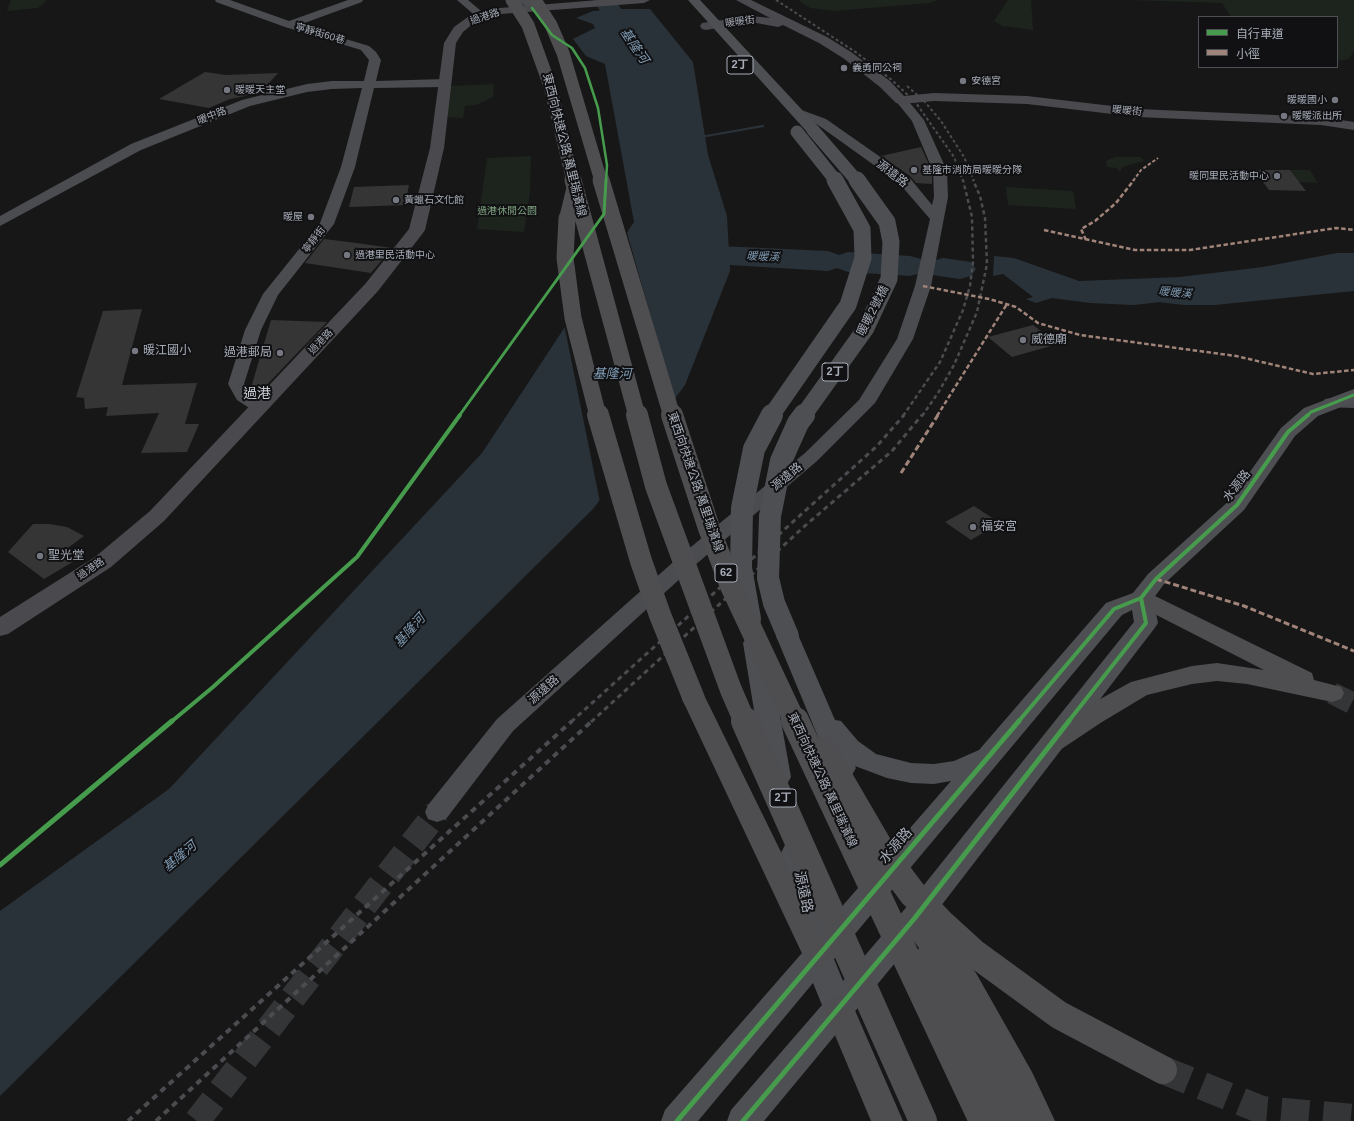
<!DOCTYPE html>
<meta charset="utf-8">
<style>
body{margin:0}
#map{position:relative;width:1354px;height:1121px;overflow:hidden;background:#171717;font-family:Arial,"Noto Sans TC",sans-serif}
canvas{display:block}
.legend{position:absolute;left:1198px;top:16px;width:140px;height:52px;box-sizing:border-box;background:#111113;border:1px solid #4d4f55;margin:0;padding:5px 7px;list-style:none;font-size:12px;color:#a8adb8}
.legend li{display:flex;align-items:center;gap:8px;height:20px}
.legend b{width:20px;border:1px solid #4d4f55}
</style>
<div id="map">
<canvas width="1354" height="1121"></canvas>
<ul class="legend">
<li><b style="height:5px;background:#469c4c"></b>自行車道</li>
<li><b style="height:5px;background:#a18479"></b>小徑</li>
</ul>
</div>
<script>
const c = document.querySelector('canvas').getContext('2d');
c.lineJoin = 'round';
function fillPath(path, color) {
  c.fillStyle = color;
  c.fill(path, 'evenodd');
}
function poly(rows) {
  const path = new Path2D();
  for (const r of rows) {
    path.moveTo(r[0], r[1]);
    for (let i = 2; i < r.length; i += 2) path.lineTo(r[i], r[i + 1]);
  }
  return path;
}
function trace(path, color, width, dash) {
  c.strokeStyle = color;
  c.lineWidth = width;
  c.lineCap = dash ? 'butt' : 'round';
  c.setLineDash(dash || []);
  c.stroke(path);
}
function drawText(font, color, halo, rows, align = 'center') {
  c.font = font + ' Arial,"Noto Sans TC",sans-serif';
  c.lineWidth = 4;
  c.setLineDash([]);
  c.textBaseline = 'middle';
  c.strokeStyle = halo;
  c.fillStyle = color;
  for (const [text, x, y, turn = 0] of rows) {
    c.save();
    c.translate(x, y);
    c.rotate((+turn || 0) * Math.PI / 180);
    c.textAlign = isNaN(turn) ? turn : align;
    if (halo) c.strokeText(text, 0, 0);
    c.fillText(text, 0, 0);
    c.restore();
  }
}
const green = poly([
 [11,0,47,0,38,8,7,11],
 [798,0,938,0,929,3,834,11,810,8],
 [1008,0,1031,0,1033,30,1003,26,994,21],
 [1128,0,1354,0,1354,51,1349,59,1337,61,1337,17,1231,17,1222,3],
 [494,84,493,97,476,105,465,106,463,118,446,117,448,86],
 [531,156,530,192,524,232,477,229,487,158],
 [1115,157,1141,157,1144,161,1125,166,1122,168,1120,172,1117,168,1107,167,1106,161],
 [1290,170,1310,170,1318,183,1299,182],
 [1006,187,1073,191,1076,209,1008,205]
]);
const water = poly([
 [621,9,650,9,693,62,708,155,727,216,730,271,685,385,593,509,0,1096,0,911,169,789,482,453,634,222,605,64,586,56,573,39,595,28,593,24,576,18,593,11],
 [1337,253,1354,253,1354,291,1332,291,1328,287,1192,295,1178,302,1169,301,1134,305,1090,303,1052,298,1036,303,1026,299,1033,297,1003,274,993,276,994,256,1014,258,1079,281,1180,277,1263,267]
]);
const pier = poly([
 [626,229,675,402,600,502,564,324]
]);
const stream = poly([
 [762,125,764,125,764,127,695,139,693,138,695,137,762,125]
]);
const river = poly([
 [593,0,615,0,656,60,653,65,644,67,635,65,593,0],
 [698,245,828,251,839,255,848,252,910,256,921,259,926,266,921,273,910,276,848,272,837,268,828,271,698,263,687,261,682,254,687,247,698,245],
 [943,258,971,262,976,269,971,276,960,279,932,275,927,268,932,261,943,258],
 [1354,271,1354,291,1215,305,1184,305,1133,299,1121,296,1117,289,1121,282,1133,279,1184,285,1215,285,1354,271]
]);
const building = poly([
 [205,72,226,75,278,73,270,82,271,91,230,99,209,108,159,99],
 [921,147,932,171,932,184,916,183,910,176,881,156],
 [1254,170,1290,170,1306,191,1269,190],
 [409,185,405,205,349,207,354,187],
 [324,239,349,242,392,248,371,273,305,263],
 [142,309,122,385,197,383,185,424,199,424,187,452,141,453,159,413,106,416,108,407,85,409,84,398,76,397,103,311],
 [271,320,327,322,257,395,250,391],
 [1033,325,1058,344,1012,357,988,337],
 [974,506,1000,523,971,540,945,522],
 [33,524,49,524,67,527,84,536,61,553,76,560,44,579,8,552]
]);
const streetTunnel = poly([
 [197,1121,437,812]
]);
const highwayTunnelFar1 = poly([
 [1332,693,1354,704]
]);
const highwayTunnel = poly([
 [1163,1070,1262,1110,1354,1118]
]);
const street = poly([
 [215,0,230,0,289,21,348,0,363,0,362,2,299,25,369,46,376,52,381,60,376,81,445,79,451,83,445,87,374,88,355,167,334,224,278,295,261,330,244,384,250,393,266,403,269,407,266,411,260,412,254,411,237,400,228,384,245,330,263,294,320,223,341,167,362,88,332,89,307,92,250,106,141,150,0,226,0,216,131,144,242,100,307,84,332,81,364,81,369,60,361,50,285,27,216,2,215,0],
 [457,0,468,0,487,16,486,18,478,18,457,0],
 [519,0,530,0,537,8,536,10,528,10,519,0],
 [901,96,905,97,924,120,947,171,948,197,931,286,913,339,875,403,817,461,694,566,513,731,446,819,437,822,428,819,425,812,428,805,497,719,680,556,805,453,859,400,897,339,915,286,930,219,899,183,818,125,792,115,790,112,796,108,826,119,909,177,932,205,934,197,933,171,912,121,895,100,901,96],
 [1331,398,1354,398,1354,408,1325,407,1322,403,1325,399,1331,398]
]);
const secondary = poly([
 [599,0,650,0,644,3,501,14,476,21,463,32,456,43,444,148,425,230,423,233,378,291,164,521,111,567,8,634,0,636,0,617,95,557,150,511,366,283,409,229,430,148,444,43,454,27,468,17,500,8,599,0],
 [736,0,751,0,827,37,851,52,890,81,904,96,934,93,1027,96,1138,109,1321,117,1354,122,1354,130,1321,125,1138,117,1027,104,934,101,901,104,896,103,880,87,843,58,819,43,783,25,778,27,751,22,706,30,702,29,700,26,702,23,751,16,770,18,736,0]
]);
const primary = poly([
 [688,0,700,0,818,127,820,130,818,133,808,133,688,0],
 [1354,389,1354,402,1318,416,1295,436,1244,510,1164,584,1153,599,1158,623,1154,629,924,928,764,1121,727,1121,731,1110,822,1005,813,983,698,1121,661,1121,665,1110,802,953,781,853,785,845,795,842,805,845,809,853,825,926,951,781,934,784,911,783,887,778,855,766,856,768,852,775,843,778,834,775,776,636,780,630,788,628,796,630,835,720,841,721,858,741,876,754,911,763,934,764,954,761,979,750,1106,603,1133,593,1148,574,1230,500,1281,428,1304,408,1354,389],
 [1132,610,1134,622,904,910,843,981,834,959,1122,615,1132,610],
 [755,635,763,637,767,643,791,777,787,784,778,787,769,784,765,777,743,643,747,637,755,635]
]);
const highway = poly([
 [574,181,579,182,581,185,575,218,572,221,567,223,562,221,559,218,567,185,569,182,574,181],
 [1141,590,1149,593,1312,673,1314,680,1341,687,1344,693,1341,699,1332,702,1247,684,1217,681,1192,684,1147,695,1102,722,1063,748,1054,751,1045,748,1041,741,1045,734,1084,708,1131,682,1192,666,1217,663,1264,670,1133,603,1130,598,1133,593,1141,590],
 [694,690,703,693,706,699,827,946,832,955,827,964,817,968,807,964,682,699,685,693,694,690],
 [914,907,924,910,976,973,1032,1072,1055,1121,992,1121,916,954,919,948,904,928,900,919,904,910,914,907],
 [839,995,850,999,903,1121,871,1121,824,1009,828,999,839,995]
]);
const railFar3 = poly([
 [776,0,857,53,893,81,916,103,954,157,963,181],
 [907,86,924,101,941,121,964,157,974,181]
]);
const railFar2 = poly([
 [903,416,940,362,963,310,970,286,973,262,972,217,963,180],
 [922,416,938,393,954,365,977,312,987,264,985,218,980,196,973,180]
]);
const railFar1 = poly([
 [571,722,877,446,904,415],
 [591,722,807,524,892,451,922,415]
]);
const rail = poly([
 [128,1121,572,721],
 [156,1121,592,721]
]);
const primaryBridgeFar2 = poly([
 [813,130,857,181],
 [797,132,836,181]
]);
const primaryBridgeFar1 = poly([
 [771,416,848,305,863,258,862,229,835,180],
 [803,416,866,328,889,279,891,242,887,222,857,180]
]);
const primaryBridge = poly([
 [750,619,741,568,742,508,754,449,772,415],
 [788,636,774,603,768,578,770,516,781,461,798,423,804,415]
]);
const highwayBridgeFar3 = poly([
 [512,0,528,25,550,86,573,181],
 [535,0,551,25,563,53,601,181]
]);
const highwayBridgeFar2 = poly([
 [573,180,637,416],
 [601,180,672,416],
 [567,218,565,258,573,318,598,416]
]);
const highwayBridgeFar1 = poly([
 [598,415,641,561,660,615,694,699],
 [637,415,656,486,731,690,745,722],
 [672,415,709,528,731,586,795,722]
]);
const highwayBridge = poly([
 [745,721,923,1121],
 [795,721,983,1121],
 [823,751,883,854,913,894,940,922,974,953,1059,1015,1163,1070]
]);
const quietFar2 = poly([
 [1133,181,1141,170,1158,158]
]);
const quietFar1 = poly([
 [1044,230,1135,250,1190,250,1336,228,1354,230],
 [1086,240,1081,229,1095,221,1116,203,1134,180],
 [923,286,989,299,1016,307,1038,323,1080,335,1236,356,1313,374,1354,370],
 [937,416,1007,304]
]);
const quiet = poly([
 [901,473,938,415],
 [1156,579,1244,606,1354,651]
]);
const cyclewayFar3 = poly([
 [532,8,552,35,572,48,585,68,598,108,607,165,606,181]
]);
const cyclewayFar2 = poly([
 [459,416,604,214,606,180],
 [1307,416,1311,412,1354,395]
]);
const cyclewayFar1 = poly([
 [171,722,213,687,357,557,460,415],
 [1018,722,1114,609,1141,598,1156,579,1237,505,1288,432,1308,415],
 [1068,722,1146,623,1141,598]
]);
const cycleway = poly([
 [0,865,172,721],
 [677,1121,1019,721],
 [743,1121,914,919,1069,721]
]);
const markers = [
 [844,68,4,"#757880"],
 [963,81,4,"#757880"],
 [227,90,4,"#757880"],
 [1335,100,4,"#757880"],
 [1284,116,4,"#757880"],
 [914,170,4,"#757880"],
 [1277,176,4,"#757880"],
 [396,200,4,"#757880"],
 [311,217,4,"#757880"],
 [347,255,4,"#757880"],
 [1023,340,4,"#757880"],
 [135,351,4,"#757880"],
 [280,353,4,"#757880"],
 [973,527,4,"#757880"],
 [40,556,4,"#757880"]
];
const farStreetnames = [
 ["過港路",485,17,-18],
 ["暖暖街",740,22,-7],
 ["寧靜街60巷",320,34,16],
 ["暖暖街",1127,111,6],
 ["暖中路",212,116,-21],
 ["寧靜街",314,240,-52],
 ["過港路",321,342,-47],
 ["過港路",91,569,-34]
];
const farPoinames = [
 ["義勇同公祠",852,68],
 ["安德宮",971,81],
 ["暖暖天主堂",235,90],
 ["暖暖國小",1327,100,"right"],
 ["暖暖派出所",1292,116],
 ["基隆市消防局暖暖分隊",922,170],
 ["暖同里民活動中心",1269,176,"right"],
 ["黃蠟石文化館",404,200],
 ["暖屋",303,217,"right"],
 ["過港里民活動中心",355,255]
];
const farParknames = [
 ["過港休閒公園",507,211]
];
const shields = [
 [740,65,26],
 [835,372,26],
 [726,573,22],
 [783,798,26]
];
const shieldNames = [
 ["2丁",740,65],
 ["2丁",835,372],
 ["62",726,573],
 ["2丁",783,798]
];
const farWaternames = [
 ["暖暖溪",763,257,3],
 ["暖暖溪",1175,293,6]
];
const streetNames = [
 ["東西向快速公路 萬里瑞濱線",564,145,76],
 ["源遠路",892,174,38],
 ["暖暖2號橋",873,311,-63],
 ["源遠路",787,477,-40],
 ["東西向快速公路 萬里瑞濱線",695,482,71],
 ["水源路",1237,486,-52],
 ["源遠路",544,690,-42],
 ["東西向快速公路 萬里瑞濱線",822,780,65]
];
const poiNames = [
 ["威德廟",1031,340],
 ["暖江國小",143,351],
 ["過港郵局",272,353,"right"],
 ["福安宮",981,527],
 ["聖光堂",48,556]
];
const waterNames = [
 ["基隆河",634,46,56],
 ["基隆河",612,374],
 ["基隆河",410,631,-48],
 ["基隆河",180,857,-40]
];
const quarterNames = [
 ["過港",257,394]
];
const nearStreetnames = [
 ["水源路",896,846,-49],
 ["源遠路",803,892,78]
];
fillPath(green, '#1d241e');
fillPath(water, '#2a3239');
fillPath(pier, '#171717');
fillPath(stream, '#2a3239');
fillPath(river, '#2a3239');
fillPath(building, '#353536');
trace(streetTunnel, '#343537', 26, [26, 13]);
trace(highwayTunnelFar1, '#343537', 22, [22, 11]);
trace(highwayTunnel, '#343537', 28, [28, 14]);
fillPath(street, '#4b4c50');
fillPath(secondary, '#4a4a4e');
fillPath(primary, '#4d4f52');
fillPath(highway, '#4e4e51');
trace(railFar3, '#4b4c4f', 2, [3, 2.5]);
trace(railFar2, '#4b4c4f', 2.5, [4, 3]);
trace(railFar1, '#4b4c4f', 3, [5, 4]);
trace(rail, '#4b4c4f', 4, [6, 5]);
trace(primaryBridgeFar2, '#4d4f52', 13);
trace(primaryBridgeFar1, '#4d4f52', 17);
trace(primaryBridge, '#4d4f52', 22);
trace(highwayBridgeFar3, '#4e4e51', 13);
trace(highwayBridgeFar2, '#4e4e51', 17);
trace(highwayBridgeFar1, '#4e4e51', 22);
trace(highwayBridge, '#4e4e51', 28);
trace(quietFar2, '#a18479', 2, [3.5, 2]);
trace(quietFar1, '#a18479', 2.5, [4.5, 2.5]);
trace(quiet, '#a18479', 3, [6, 3]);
trace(cyclewayFar3, '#469c4c', 2.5);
trace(cyclewayFar2, '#469c4c', 3);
trace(cyclewayFar1, '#469c4c', 4);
trace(cycleway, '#469c4c', 5);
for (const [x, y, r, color] of markers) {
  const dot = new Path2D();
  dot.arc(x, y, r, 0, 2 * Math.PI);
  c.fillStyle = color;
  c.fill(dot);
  trace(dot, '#111113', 1.5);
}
drawText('10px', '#a8adb8', '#111113', farStreetnames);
drawText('10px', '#a8adb8', '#111113', farPoinames, 'left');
drawText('10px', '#7fa381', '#111113', farParknames);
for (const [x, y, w] of shields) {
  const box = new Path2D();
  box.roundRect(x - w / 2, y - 9, w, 18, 3);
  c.fillStyle = '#111113';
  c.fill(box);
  trace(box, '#a8adb8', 1);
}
drawText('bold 11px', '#a8adb8', null, shieldNames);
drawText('italic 11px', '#7f9bb3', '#111113', farWaternames);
drawText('12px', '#a8adb8', '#111113', streetNames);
drawText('12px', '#a8adb8', '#111113', poiNames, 'left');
drawText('italic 13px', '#7f9bb3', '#111113', waterNames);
drawText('14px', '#c9ccd4', '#111113', quarterNames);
drawText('14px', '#a8adb8', '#111113', nearStreetnames);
</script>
